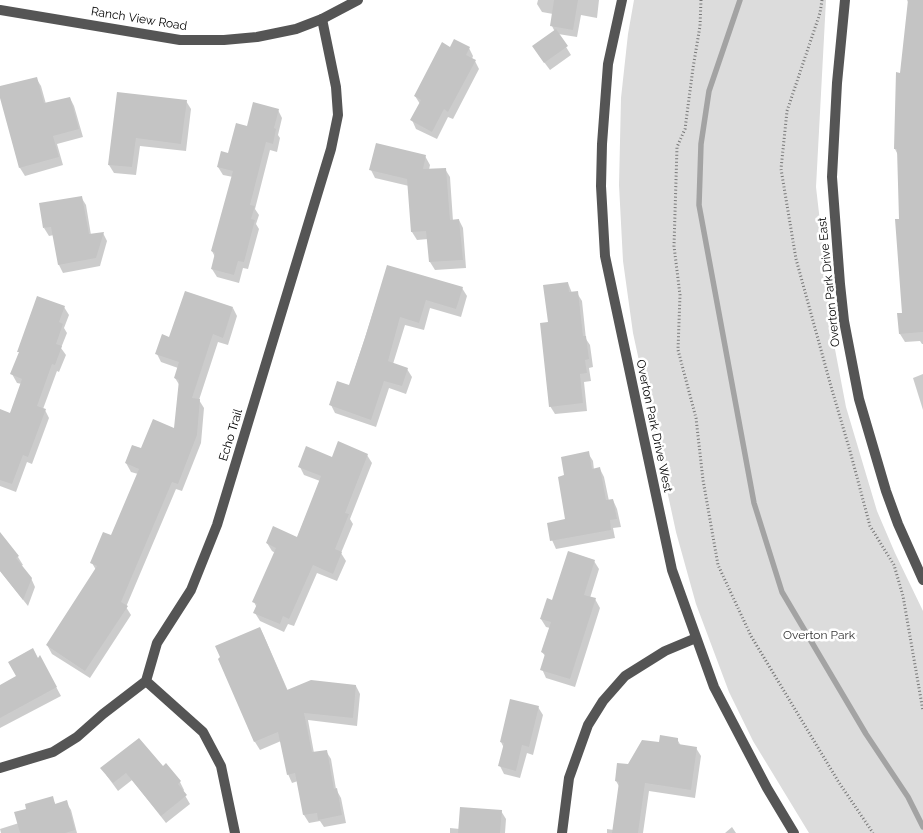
<!DOCTYPE html>
<style>
body{margin:0}
canvas{display:block;background:#fff}
</style>
<canvas width="923" height="833"></canvas>
<script>
const c = document.querySelector('canvas').getContext('2d');
c.lineJoin = 'round';
function fillPath(path, color) {
  c.fillStyle = color;
  c.fill(path, 'evenodd');
}
function poly(rows) {
  const path = new Path2D();
  for (const r of rows) {
    path.moveTo(r[0], r[1]);
    for (let i = 2; i < r.length; i += 2) path.lineTo(r[i], r[i + 1]);
  }
  return path;
}
function trace(path, color, width, dash) {
  c.strokeStyle = color;
  c.lineWidth = width;
  c.lineCap = dash ? 'butt' : 'round';
  c.setLineDash(dash || []);
  c.stroke(path);
}
function drawText(font, color, halo, rows, align = 'center') {
  c.font = font + ' Raleway,sans-serif';
  c.lineWidth = 5;
  c.setLineDash([]);
  c.textBaseline = 'middle';
  c.strokeStyle = halo;
  c.fillStyle = color;
  for (const [text, x, y, turn = 0] of rows) {
    c.save();
    c.translate(x, y);
    c.rotate((+turn || 0) * Math.PI / 180);
    c.textAlign = isNaN(turn) ? turn : align;
    if (halo) c.strokeText(text, 0, 0);
    c.fillText(text, 0, 0);
    c.restore();
  }
}
const green = poly([
 [634,0,826,0,816,187,834,344,846,407,877,511,895,553,923,611,923,833,809,833,753,741,729,692,696,604,676,532,633,333,623,261,619,185,621,98,628,34]
]);
const shadow = poly([
 [538,0,599,0,597,18,581,15,577,37,558,34,571,55,550,70,538,54,555,32,552,26,553,14,542,12,537,4],
 [907,0,923,0,923,344,922,344,920,341,905,342,900,334,898,314,903,314,898,155,895,149,901,74,909,4],
 [469,48,473,56,472,59,475,61,479,69,453,119,448,117,437,139,416,129,412,120,420,104,415,96,451,49],
 [36,78,41,86,46,104,70,98,74,106,83,137,57,144,63,165,25,176,20,168,0,93,0,88],
 [118,94,186,101,191,109,186,151,140,146,136,175,114,173,109,165],
 [278,110,282,118,278,135,280,138,277,152,270,150,255,209,259,215,256,224,259,229,248,269,243,268,239,283,217,277,212,269,215,257,212,251,233,177,223,175,218,167,229,155,248,128],
 [425,156,430,165,429,170,445,169,450,177,453,221,459,220,463,228,466,268,435,270,430,262,428,239,417,240,412,232,409,186,375,178,371,170],
 [81,197,86,205,91,235,103,233,107,241,100,266,63,273,59,265,54,235,49,236,44,228],
 [388,266,462,288,467,296,461,317,430,308,424,330,405,325,393,364,407,369,412,377,406,394,389,388,376,427,335,413,331,405,349,387],
 [568,283,572,293,577,293,582,301,586,339,590,345,593,367,589,368,591,381,584,382,587,411,555,414,550,406,549,324],
 [64,307,69,315,64,328,67,333,61,348,66,355,59,372,57,371,43,409,45,410,49,418,32,464,27,462,16,492,0,486,0,421,10,414,22,384,17,383,12,374,20,353,19,351],
 [233,308,237,316,228,345,218,342,199,400,204,408,201,443,182,491,176,489,126,607,131,615,90,678,52,654,47,645,96,570,92,563,112,537,138,474,131,472,126,463,142,450,176,430,180,386,175,378,178,368,161,362,157,354,170,338],
 [923,374,923,410,913,378],
 [588,453,593,461,594,470,600,469,604,477,609,501,613,500,617,509,621,527,613,528,615,538,556,549,552,540,567,520,566,476],
 [367,455,372,463,350,519,353,524,341,553,346,561,337,581,317,573,294,626,288,624,284,632,260,621,255,613,257,608,254,602,275,553,272,551,267,543,297,538,320,481,304,475,300,467,333,458],
 [0,534,18,557,23,565,21,566,31,578,35,587,28,606,0,571],
 [594,561,599,569,590,598,595,599,600,608,575,687,546,678,542,669,546,657,542,652,550,628,546,627,541,619,553,602],
 [260,628,264,636,288,691,356,686,360,694,357,726,308,720,314,753,326,751,331,759,336,789,341,798,346,823,324,827,320,821,309,823,304,815,298,781,292,783,288,774,281,741,260,750,255,742,219,659],
 [40,657,61,696,0,728,0,687,17,677,38,660],
 [538,707,543,715,533,755,527,753,520,778,504,774,500,766,504,748,501,742],
 [677,739,681,746,696,748,701,756,695,798,649,791,643,833,607,833,607,829,614,830,620,788,616,781,629,766,660,744],
 [102,768,163,768,180,782,184,790,183,792,190,804,166,823,132,780,118,791,107,776],
 [52,798,56,805,66,802,71,810,77,833,1,833,0,829,19,823,28,810],
 [501,811,506,819,505,833,450,833,450,828,460,829],
 [732,827,736,833,725,833]
]);
const stream = poly([
 [740,0,709,91,701,144,699,205,754,503,782,592,866,734,908,797,923,827]
]);
const building = poly([
 [554,0,578,0,573,30,550,26],
 [908,0,923,0,923,332,899,334,897,313,902,313,895,219,899,219,897,149,894,149,896,72,900,73],
 [556,29,568,46,544,63,532,46],
 [454,39,470,47,466,55,476,60,448,112,444,109,432,132,410,120,421,100,414,96,442,42,450,47],
 [37,77,44,103,70,97,79,129,53,136,59,157,19,168,0,98,0,86],
 [117,92,187,100,181,144,136,138,132,167,108,165],
 [253,102,279,109,274,128,276,129,273,144,266,142,250,205,255,206,251,219,255,220,244,262,238,261,234,275,211,269,215,253,211,251,233,171,217,167,221,151,228,153,236,123,247,126],
 [376,143,426,155,423,169,446,168,450,220,459,219,463,260,429,262,426,231,411,232,407,179,369,170],
 [82,196,89,234,104,232,96,258,58,265,51,227,43,228,39,203],
 [387,265,463,287,456,309,426,300,419,323,400,317,388,361,408,368,402,386,384,381,371,420,329,405,337,381,349,385,365,338],
 [568,282,569,292,578,291,583,336,586,336,589,359,585,360,587,373,580,374,583,403,549,407,540,323,548,322,543,285],
 [185,291,233,307,223,338,213,334,192,398,200,399,197,435,178,484,172,482,121,602,128,606,85,671,46,645,97,566,90,563,103,532,111,535,139,469,125,463,132,445,141,448,153,419,174,428,179,380,174,378,179,362,155,354,162,334,169,337],
 [37,296,65,306,59,322,63,324,56,344,62,346,55,365,52,364,37,406,46,409,28,457,23,455,12,484,0,480,0,409,10,413,22,379,10,374,19,352,17,352],
 [338,441,368,454,345,513,349,514,335,549,342,552,333,574,313,565,289,619,283,616,280,624,253,613,257,604,252,602,276,548,266,543,273,526,297,537,321,476,298,467,306,446,332,457],
 [589,451,592,469,600,467,606,500,613,499,617,519,610,520,611,530,550,541,547,523,565,519,558,477,564,475,561,457],
 [0,532,19,556,16,558,32,578,23,600,0,571],
 [568,551,595,560,584,595,596,598,570,679,540,670,545,654,541,652,551,622,540,619,547,598,552,600],
 [260,627,287,690,311,680,356,685,353,718,304,713,312,752,327,750,334,789,337,788,342,815,318,820,317,813,303,815,295,773,287,775,278,732,254,742,218,659,220,657,215,646],
 [33,648,38,658,40,655,57,687,0,718,0,685,16,676,8,662],
 [510,699,539,706,529,747,522,745,516,771,498,766,504,743,500,742],
 [660,735,678,738,678,744,697,747,691,790,645,783,638,833,612,833,619,782,615,781,617,763,628,764,642,740,659,742],
 [139,738,163,766,166,763,181,781,178,784,187,795,161,816,126,773,113,783,100,768],
 [53,796,55,804,67,800,75,830,65,833,20,833,14,812,26,809,25,804],
 [460,807,502,810,500,833,458,833]
]);
const path = poly([
 [701,0,700,26,693,68,685,129,677,147,674,246,680,295,678,350,696,418,703,480,718,565,751,636,838,781,873,833],
 [822,0,820,13,787,111,781,169,796,259,832,390,850,451,870,526,894,565,903,596,923,711]
]);
const minor = poly([
 [622,0,608,64,602,144,601,186,605,256,672,570,714,687,767,788,794,833],
 [845,0,837,83,832,177,840,284,844,321,859,399,886,491,898,524,923,580],
 [146,681,203,732,221,766,235,833],
 [0,768,53,752,77,737,103,714,146,681,157,643,191,590,217,525,331,149,338,115,336,87,322,19],
 [562,833,569,778,588,725,603,701,625,676,665,651,696,638]
]);
const tertiary = poly([
 [0,10,180,40,224,40,257,37,296,29,322,19,358,0]
]);
const streetNames = [
 ["Ranch View Road",139,19,9],
 ["Overton Park Drive East",829,282,-96],
 ["Overton Park Drive West",654,426,78],
 ["Echo Trail",231,435,-73]
];
const parkNames = [
 ["Overton Park",819,635]
];
fillPath(green, '#dcdcdc');
fillPath(shadow, '#0003');
trace(stream, '#a3a3a3', 5.5);
fillPath(building, '#c4c4c4');
trace(path, '#777', 3, [1, 2.5]);
trace(minor, '#555', 10);
trace(tertiary, '#555', 10);
drawText('12px', '#000', '#fff', streetNames);
drawText('12px', '#333', '#fff', parkNames);
</script>
